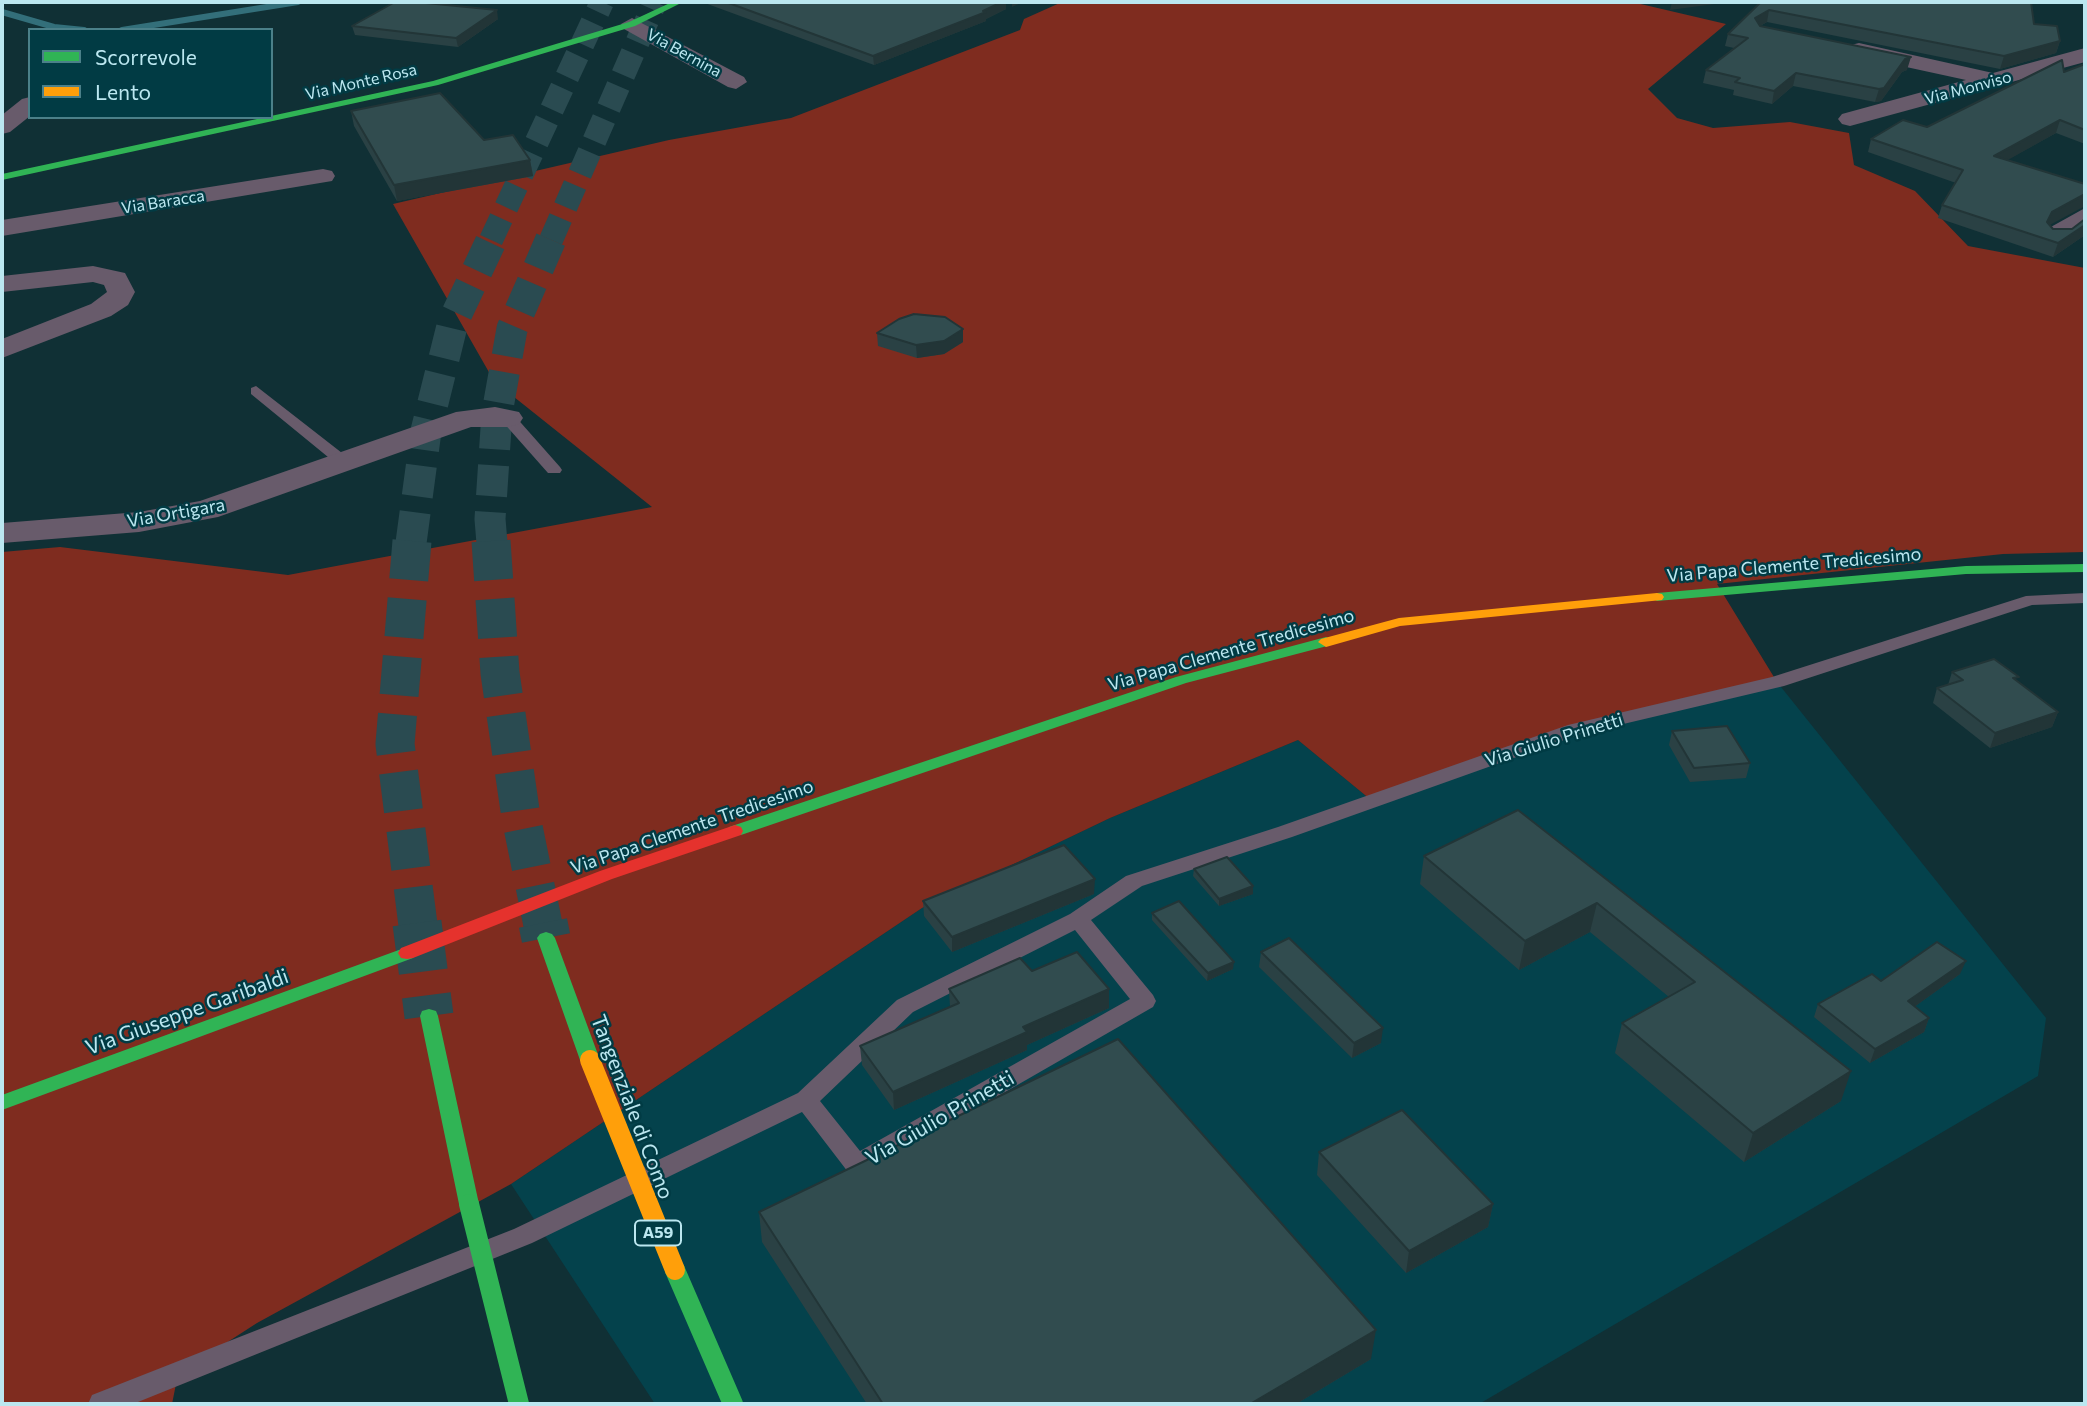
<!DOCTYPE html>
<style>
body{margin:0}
#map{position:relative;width:2087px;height:1406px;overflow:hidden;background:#103035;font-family:Commissioner,sans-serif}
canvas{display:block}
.frame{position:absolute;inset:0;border:4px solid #bbe7f0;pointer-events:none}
.legend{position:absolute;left:28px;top:28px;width:245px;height:91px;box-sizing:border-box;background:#013b44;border:2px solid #4b8089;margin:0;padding:9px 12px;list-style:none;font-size:21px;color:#bbe7f0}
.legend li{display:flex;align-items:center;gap:14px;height:35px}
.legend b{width:35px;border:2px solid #4b8089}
</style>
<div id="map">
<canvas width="2087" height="1406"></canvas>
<div class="frame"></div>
<ul class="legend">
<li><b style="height:9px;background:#30b455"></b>Scorrevole</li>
<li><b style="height:9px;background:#ff9f0a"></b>Lento</li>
</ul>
</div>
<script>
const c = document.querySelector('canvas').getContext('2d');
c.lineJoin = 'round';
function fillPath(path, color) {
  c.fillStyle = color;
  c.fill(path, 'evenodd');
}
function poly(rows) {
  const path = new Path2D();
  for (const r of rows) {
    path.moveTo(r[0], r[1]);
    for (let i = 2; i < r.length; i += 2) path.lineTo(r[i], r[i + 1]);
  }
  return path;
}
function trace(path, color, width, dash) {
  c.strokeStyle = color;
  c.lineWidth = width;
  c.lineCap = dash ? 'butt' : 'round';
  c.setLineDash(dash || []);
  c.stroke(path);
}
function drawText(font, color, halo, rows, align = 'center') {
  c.font = font + ' Commissioner,sans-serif';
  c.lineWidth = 5;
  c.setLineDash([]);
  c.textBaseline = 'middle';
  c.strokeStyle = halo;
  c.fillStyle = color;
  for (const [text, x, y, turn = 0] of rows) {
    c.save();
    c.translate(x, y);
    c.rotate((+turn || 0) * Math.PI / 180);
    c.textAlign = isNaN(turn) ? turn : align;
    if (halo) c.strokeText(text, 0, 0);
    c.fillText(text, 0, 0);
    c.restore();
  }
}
const built = poly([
 [1777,682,2046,1018,2038,1076,1479,1404,655,1404,511,1184,922,908,1110,818,1298,740,1371,800,1575,729]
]);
const green = poly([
 [1062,2,1632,2,1726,24,1648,89,1677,118,1713,128,1790,122,1849,133,1854,165,1915,191,1968,246,2085,268,2085,552,2003,554,1717,584,1777,682,1575,729,1371,800,1298,740,1110,818,922,908,511,1184,257,1323,178,1374,172,1404,2,1404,2,552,60,547,288,575,652,507,494,381,393,204,669,140,791,118,1020,30,1024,19]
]);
const stream = poly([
 [2,12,54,27,84,30],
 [122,30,298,2]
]);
const highwayTunnelFar3 = poly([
 [491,240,602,2],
 [551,240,655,2]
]);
const highwayTunnelFar2 = poly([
 [411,543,426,431,453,322,492,239],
 [492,543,490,519,497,413,512,329,551,239]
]);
const highwayTunnelFar1 = poly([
 [412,541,395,744,418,925],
 [491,541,500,673,521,817,543,925]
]);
const highwayTunnel = poly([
 [417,923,429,1016],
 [543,923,546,938]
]);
const lane = poly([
 [256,386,351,460,351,466,339,466,251,394,251,388,256,386],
 [508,413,514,415,560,467,562,470,560,473,548,473,502,421,500,418,508,413],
 [2085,593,2085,603,2032,605,1784,686,1581,734,1292,837,1142,886,1091,920,1153,995,1156,1001,1153,1007,866,1172,857,1175,848,1172,802,1112,532,1243,133,1404,88,1404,92,1395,514,1229,798,1093,897,1000,1070,914,1126,876,1278,827,1568,725,1772,677,2026,596,2085,593],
 [1075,930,1130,999,860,1151,820,1101,913,1012,1075,930]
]);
const street = poly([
 [632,18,744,77,747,82,736,89,728,87,624,29,621,24,632,18],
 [1859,43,1993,73,2085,48,2085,62,1850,126,1842,124,1838,119,1842,114,1966,80,1851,55,1848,50,1851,45,1859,43],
 [30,97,30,116,10,132,2,134,2,115,22,99,30,97],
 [323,169,332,171,335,176,332,181,2,236,2,220,323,169],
 [2085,208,2085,227,2067,240,2049,240,2045,234,2049,228,2085,208],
 [93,266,125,273,135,292,128,305,111,316,2,358,2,339,91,304,107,292,104,285,93,282,2,292,2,276,93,266],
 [495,407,519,412,523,418,519,424,508,427,471,427,218,517,139,532,2,543,2,523,139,512,200,501,456,412,495,407]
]);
const fast = poly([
 [672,2,683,2,635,26,438,85,2,180,2,174,433,81,629,22,672,2],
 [2085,564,2085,572,1966,574,1657,601,1650,597,1657,593,1966,566,2085,564],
 [1326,637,1331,639,1334,642,1331,645,1186,683,741,835,729,835,727,831,729,827,1176,677,1326,637],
 [546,932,552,934,555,938,600,1060,597,1065,590,1067,583,1065,580,1060,537,938,540,934,546,932],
 [407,947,413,948,416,953,413,958,2,1110,2,1095,407,947],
 [429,1009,436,1011,438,1016,479,1204,476,1210,469,1212,462,1210,459,1204,420,1016,422,1011,429,1009]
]);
const slow = poly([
 [1657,593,1662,594,1664,597,1662,600,1400,626,1326,647,1318,642,1321,639,1399,618,1657,593]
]);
const jam = poly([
 [735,825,741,827,743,831,741,835,612,879,413,958,407,959,401,958,398,953,401,948,600,871,735,825]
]);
const fastBridge = poly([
 [469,1204,519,1404],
 [675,1270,733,1404]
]);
const slowBridge = poly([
 [590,1060,675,1270]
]);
const wall = poly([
 [702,2,1006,2,1006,9,986,19,986,21,874,65],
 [1761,2,2034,24,2060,41,2056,53,2000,69,1767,22,1760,26,1907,70,1902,72,1881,101,1875,102,1793,86,1772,104,1733,95,1734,90,1703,83,1706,70,1734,48,1725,46,1728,34],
 [498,19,458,47,355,35,352,26],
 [2085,64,2085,144,2056,133,2007,160,2053,229,2072,229,2085,219,2085,235,2053,257,1938,218,1942,205,1956,183,1868,152,1871,139,1927,127],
 [351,111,484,140,530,160,533,176,397,201,354,126],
 [877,333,963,342,944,354,917,358,878,346],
 [1952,672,2017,681,2058,712,2052,727,1990,748,1933,703,1937,688,1948,685],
 [1672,731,1750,763,1746,778,1690,782,1669,745],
 [1518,810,1841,1101,1744,1162,1615,1053,1622,1023,1669,997,1590,932,1519,970,1420,884,1424,856],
 [1194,869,1253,894,1219,906,1193,876],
 [1094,894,952,952,924,916,923,901],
 [1152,913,1233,969,1207,981,1152,920],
 [1261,952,1381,1043,1352,1058,1259,967],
 [1032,971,1109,1008,1027,1045,1027,1050,894,1110,862,1065,860,1046,950,1007,949,989],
 [1960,974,1914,1007,1929,1018,1924,1032,1870,1063,1814,1017,1818,1004,1881,981],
 [1319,1152,1493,1204,1488,1227,1406,1273,1317,1175],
 [759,1212,1371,1359,1296,1404,867,1404,762,1242]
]);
const shadedWall = poly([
 [1002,2,1006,2,1006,9,986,19,986,21,874,65,873,56],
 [1012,2,1023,2,1012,7],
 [1672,2,1730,2,1670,10],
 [497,10,498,19,458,47,456,38],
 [1769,10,1767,22,1752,30,1755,18],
 [2060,41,2056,53,2000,69,2004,56],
 [1911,57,1907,70,1902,72,1881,101,1875,102,1879,89,1905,59],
 [1796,73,1793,86,1772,104,1774,91],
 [2060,120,2056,133,1990,170,1994,156],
 [530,160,533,176,397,201,394,185],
 [2085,194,2085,206,2048,226,2047,222,2052,212],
 [2085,225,2085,235,2053,257,2058,243],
 [963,329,963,342,944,354,917,358,916,345],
 [2058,712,2052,727,1990,748,1995,733],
 [1095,879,1094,894,952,952,952,937],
 [1253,886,1253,894,1219,906,1219,899],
 [1597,903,1590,932,1519,970,1525,941],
 [1966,961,1960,974,1903,1015,1908,1001],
 [1234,962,1233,969,1207,981,1208,973],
 [1109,989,1109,1008,1027,1045,1027,1050,894,1110,893,1092,1023,1027],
 [1929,1018,1924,1032,1870,1063,1875,1049],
 [1383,1028,1381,1043,1352,1058,1354,1043],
 [1851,1071,1841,1101,1744,1162,1753,1133],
 [1493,1204,1488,1227,1406,1273,1409,1251],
 [1376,1330,1371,1359,1296,1404,1250,1404]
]);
const building = poly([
 [395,2,416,2,497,10,456,38,352,26,395,2],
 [726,2,1002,2,983,11,986,12,873,56,726,2],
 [1761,2,2031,2,2034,24,2057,26,2060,41,2004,56,1769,10,1755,18,1760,26,1911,57,1905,59,1884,88,1879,89,1796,73,1774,91,1735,82,1740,78,1706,70,1748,38,1728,34,1761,2],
 [2062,60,2064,72,2085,64,2085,130,2060,120,1994,156,2085,184,2085,194,2052,212,2047,222,2053,229,2072,229,2085,219,2085,225,2058,243,1942,205,1963,170,1871,139,1903,120,1927,127,2062,60],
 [440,93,484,140,513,135,530,160,394,185,351,111,440,93],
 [914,314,945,317,963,329,944,341,916,345,877,333,899,319,914,314],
 [1994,659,2019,677,2013,678,2058,712,1995,733,1937,688,1963,680,1952,672,1994,659],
 [1727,726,1750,763,1694,768,1672,731,1727,726],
 [1518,810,1851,1071,1753,1133,1622,1023,1695,982,1597,903,1525,941,1424,856,1518,810],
 [1064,845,1095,879,952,937,923,901,1064,845],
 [1227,857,1253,886,1219,899,1194,869,1227,857],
 [1179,901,1234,962,1208,973,1152,913,1179,901],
 [1289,938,1383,1028,1354,1043,1261,952,1289,938],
 [1937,942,1966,961,1908,1001,1929,1018,1875,1049,1818,1004,1872,974,1881,981,1937,942],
 [1077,952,1109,989,1023,1027,1027,1032,893,1092,860,1046,959,1003,949,989,1020,958,1032,971,1077,952],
 [1118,1039,1376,1330,1250,1404,883,1404,759,1212,1118,1039],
 [1402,1110,1493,1204,1409,1251,1319,1152,1402,1110]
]);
const farStreetnames = [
 ["Via Bernina",684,53,29],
 ["Via Monte Rosa",361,82,-13],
 ["Via Monviso",1968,88,-15],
 ["Via Baracca",163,202,-9]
];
const shields = [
 [658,1233,46]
];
const shieldNames = [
 ["A59",658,1233]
];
const streetNames = [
 ["Via Ortigara",176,513,-10],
 ["Via Papa Clemente Tredicesimo",1794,565,-5],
 ["Via Papa Clemente Tredicesimo",1231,650,-16],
 ["Via Giulio Prinetti",1554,740,-17],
 ["Via Papa Clemente Tredicesimo",692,827,-19]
];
const nearStreetnames = [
 ["Via Giuseppe Garibaldi",187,1012,-20],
 ["Tangenziale di Como",632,1107,69],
 ["Via Giulio Prinetti",940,1118,-30]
];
fillPath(built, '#04424c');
fillPath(green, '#7f2c1f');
trace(stream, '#336f7a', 6);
trace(highwayTunnelFar3, '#2a4b51', 24, [24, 12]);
trace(highwayTunnelFar2, '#2a4b51', 31, [31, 16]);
trace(highwayTunnelFar1, '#2a4b51', 39, [39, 19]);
trace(highwayTunnel, '#2a4b51', 49, [49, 24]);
fillPath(lane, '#685b6b');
fillPath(street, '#685b6b');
fillPath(fast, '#30b455');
fillPath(slow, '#ff9f0a');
fillPath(jam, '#e5322d');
trace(fastBridge, '#30b455', 20);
trace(slowBridge, '#ff9f0a', 20);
fillPath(wall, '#2a4144');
fillPath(shadedWall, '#223537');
fillPath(building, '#314c4f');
trace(building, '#223537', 2);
drawText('16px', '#bbe7f0', '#013b44', farStreetnames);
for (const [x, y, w] of shields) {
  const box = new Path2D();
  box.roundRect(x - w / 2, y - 12.5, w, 25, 5);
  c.fillStyle = '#013b44';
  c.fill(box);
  trace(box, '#bbe7f0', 2);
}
drawText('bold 16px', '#bbe7f0', null, shieldNames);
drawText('18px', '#bbe7f0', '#013b44', streetNames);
drawText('21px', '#bbe7f0', '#013b44', nearStreetnames);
</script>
